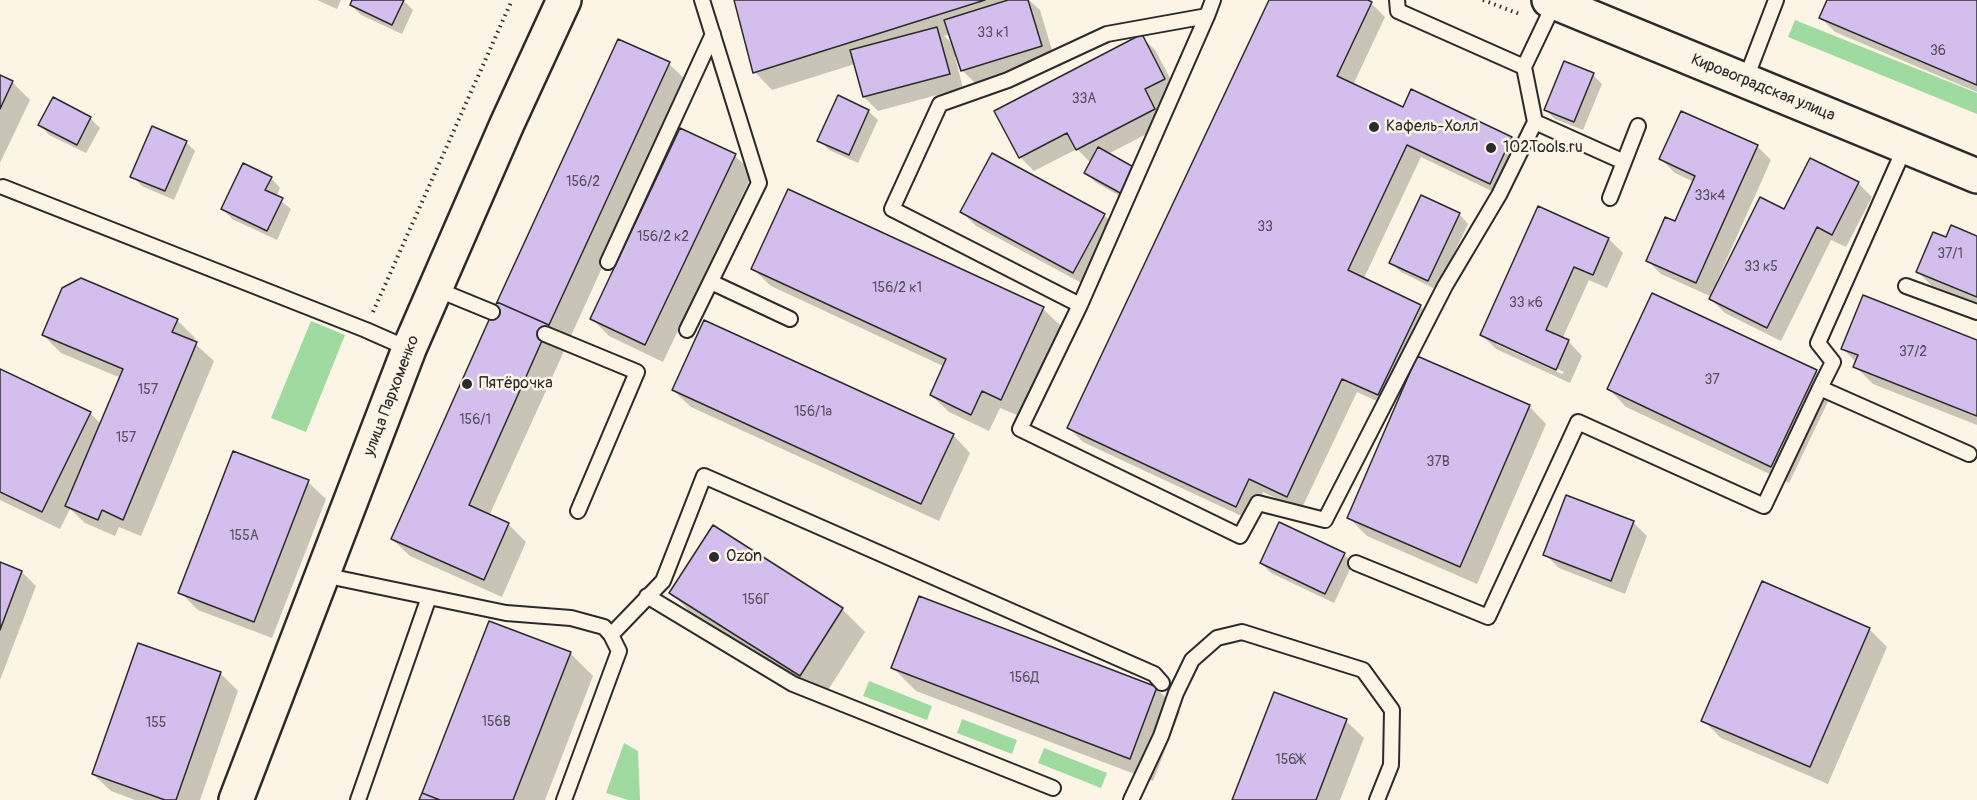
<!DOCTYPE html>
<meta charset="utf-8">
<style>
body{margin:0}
canvas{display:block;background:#fcf5e5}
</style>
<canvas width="1977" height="800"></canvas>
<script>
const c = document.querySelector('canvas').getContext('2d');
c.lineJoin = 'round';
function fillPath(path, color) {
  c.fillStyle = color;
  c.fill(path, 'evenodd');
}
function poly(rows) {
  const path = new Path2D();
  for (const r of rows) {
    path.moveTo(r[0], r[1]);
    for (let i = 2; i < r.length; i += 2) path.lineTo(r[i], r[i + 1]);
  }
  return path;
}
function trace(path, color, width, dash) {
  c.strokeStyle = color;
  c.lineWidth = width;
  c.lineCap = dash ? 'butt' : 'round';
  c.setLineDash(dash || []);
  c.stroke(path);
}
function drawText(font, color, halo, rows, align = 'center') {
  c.font = font + ' Pangolin,sans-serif';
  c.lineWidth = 5;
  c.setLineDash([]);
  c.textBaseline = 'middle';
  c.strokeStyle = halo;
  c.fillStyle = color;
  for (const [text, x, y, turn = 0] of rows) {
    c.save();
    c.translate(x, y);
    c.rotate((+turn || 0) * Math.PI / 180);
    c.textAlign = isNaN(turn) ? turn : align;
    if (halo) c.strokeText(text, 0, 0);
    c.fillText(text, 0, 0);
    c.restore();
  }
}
const green = poly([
 [1795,20,1977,93,1977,114,1788,37],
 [311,321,345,335,306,432,271,418],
 [869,681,932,706,927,720,863,696],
 [962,719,1017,740,1012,754,957,733],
 [624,743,638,751,640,800,628,800,606,793],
 [1044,748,1107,773,1101,788,1038,763]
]);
const shadow = poly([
 [317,0,341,0,337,9],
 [354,0,403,0,413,10,402,34,361,15,351,5],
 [735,0,1029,0,1040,10,1055,60,976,84,962,70,958,57,955,57,963,88,878,111,864,97,855,64,772,90,755,72],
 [950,34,954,45,944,36],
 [1271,0,1365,0,1371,3,1385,17,1353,85,1404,109,1511,138,1525,152,1504,197,1421,157,1364,278,1420,306,1434,320,1416,358,1529,406,1546,424,1477,584,1367,536,1349,518,1410,376,1408,375,1392,408,1357,392,1301,510,1263,492,1250,520,1083,442,1069,428],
 [1829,0,1977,0,1977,92,1835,32,1821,18],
 [1141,36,1155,50,1178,93,1158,104,1168,123,1108,154,1136,170,1145,179,1132,203,1095,182,1086,172,1091,163,1077,149,1034,171,1020,157],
 [669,64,687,81,489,516,508,524,526,542,502,597,410,556,392,539],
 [1593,75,1602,84,1583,130,1555,119,1546,110],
 [0,76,12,82,30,100,0,163],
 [868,111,878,120,858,163,829,150,819,140],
 [90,118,100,128,86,153,49,135,40,125],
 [681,130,735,156,753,173,663,362,609,336,591,318],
 [186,142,195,151,174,200,142,186,132,176],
 [1757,146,1771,160,1717,281,1719,282,1785,211,1858,183,1872,197,1846,247,1831,240,1781,341,1725,313,1711,299,1712,297,1661,274,1647,260,1675,223,1694,182,1675,173,1661,159],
 [271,178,280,188,276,197,291,209,277,240,232,219,223,209],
 [1539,208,1609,239,1623,253,1607,288,1589,280,1562,339,1569,342,1582,356,1570,383,1496,349,1482,335],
 [1496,341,1564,372,1562,374,1496,344],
 [962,212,1104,215,1118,229,1087,286,976,226],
 [1459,214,1468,224,1437,290,1401,272,1391,263],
 [1977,238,1977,304,1932,286,1918,272,1947,239],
 [753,269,1043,309,1061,326,1019,416,1000,408,989,431,949,412,931,395,945,367,771,286],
 [177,320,195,338,193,342,214,361,141,536,119,527,115,536,85,523,70,509,60,529,0,500,0,370,90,413,101,424,121,378,61,353,43,335],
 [1977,342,1977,425,1873,384,1855,366,1856,362,1843,349],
 [1816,371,1834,389,1789,483,1626,407,1609,389],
 [673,390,953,435,970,453,939,521,691,407],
 [308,482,326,499,272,638,198,610,180,592],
 [1633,522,1647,536,1625,594,1559,568,1545,554],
 [1344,554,1353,563,1334,603,1271,573,1261,563],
 [0,564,22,572,36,586,0,680],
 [671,593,842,609,865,632,823,698,694,616],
 [919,598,1157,689,1180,712,1153,781,916,691,893,668],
 [1869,629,1887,647,1828,784,1721,738,1703,720],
 [139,645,220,673,238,691,200,800,135,800,111,791,93,774],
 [570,653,593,676,545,800,421,800],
 [1346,721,1364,738,1340,800,1234,800]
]);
const building = poly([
 [352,0,404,0,392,25,350,5,352,0],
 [734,0,985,0,753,73,734,0],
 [1008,0,1028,0,1042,46,961,71,944,20,1008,0],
 [1269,0,1368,0,1372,2,1337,76,1403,107,1411,89,1512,137,1490,184,1407,145,1348,270,1421,305,1378,395,1342,379,1287,497,1249,479,1236,507,1067,428,1269,0],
 [1827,0,1977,0,1977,85,1819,18,1827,0],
 [937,27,950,74,863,97,850,50,937,27],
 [1142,34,1165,79,1145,89,1155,109,1076,150,1067,133,1019,158,994,111,1142,34],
 [618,39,670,62,549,325,497,302,618,39],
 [1564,61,1594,73,1574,122,1544,110,1564,61],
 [0,75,13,81,0,109,0,75],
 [838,95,869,110,849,155,817,141,838,95],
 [53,97,91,117,77,145,38,125,53,97],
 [1681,111,1758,145,1696,283,1646,261,1665,217,1675,221,1695,176,1659,159,1681,111],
 [152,126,187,141,165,191,130,177,152,126],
 [680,128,736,154,645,345,590,319,680,128],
 [1098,147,1137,169,1122,194,1084,173,1098,147],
 [992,153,1105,214,1073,273,960,212,992,153],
 [1810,158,1859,182,1832,235,1817,227,1767,328,1709,299,1760,197,1784,209,1810,158],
 [243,163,272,177,265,190,283,198,267,231,221,209,243,163],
 [788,189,1044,307,1001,400,982,391,971,415,930,395,946,359,751,269,788,189],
 [1421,195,1460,213,1428,281,1389,263,1421,195],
 [1538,206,1609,238,1593,275,1574,267,1546,330,1569,340,1556,370,1480,335,1538,206],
 [1951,225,1977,236,1977,297,1916,272,1933,232,1946,237,1951,225],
 [81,278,178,319,172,332,197,342,123,520,102,510,98,520,65,506,123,369,42,335,62,288,81,278],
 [1652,293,1817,370,1771,467,1607,389,1652,293],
 [1863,295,1977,340,1977,416,1853,367,1858,355,1841,349,1863,295],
 [497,302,549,325,469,505,509,523,484,580,391,539,497,302],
 [704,320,954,434,921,504,672,390,704,320],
 [1417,356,1530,405,1460,567,1347,518,1417,356],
 [0,369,91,412,42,512,0,492,0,369],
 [233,451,309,480,254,622,178,593,233,451],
 [1566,495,1634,521,1611,581,1543,555,1566,495],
 [1279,522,1345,553,1325,594,1260,563,1279,522],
 [713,525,843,608,800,676,669,593,713,525],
 [0,562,22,571,0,630,0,562],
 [1762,581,1870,628,1810,767,1701,721,1762,581],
 [919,596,1157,687,1130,759,891,668,919,596],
 [489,621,571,652,513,800,440,800,422,793,489,621],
 [138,643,221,672,176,800,165,800,92,774,138,643],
 [1274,692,1347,719,1316,800,1232,800,1274,692],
 [422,793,440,800,419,800,422,793]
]);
const path = poly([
 [1483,0,1522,15],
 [373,312,512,0]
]);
const service = poly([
 [1397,0,1398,11,1524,67],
 [1207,16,1080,305,1020,429,1240,536,1258,503,1325,520,1445,286,1499,195,1535,122,1524,67,1555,2],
 [1745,81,1776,0],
 [1535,122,1624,162],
 [3,187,366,330,409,349],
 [1610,198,1638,126],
 [608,262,713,34],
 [711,282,790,319],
 [1906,286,1977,312],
 [436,289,492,312],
 [1080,305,892,209,940,104,1008,80,1107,34,1207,16,1213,0],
 [687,330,759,183,702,0],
 [545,334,637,372,578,511],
 [1820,388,1833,362,1818,343,1905,147],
 [1356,563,1488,617,1578,422,1764,506,1820,388,1969,454],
 [323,575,506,613,571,618,604,627,611,635,619,651,564,800],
 [647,596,793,684,1053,788],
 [611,635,663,581,704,476,1154,674,1162,683],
 [358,800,429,597],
 [1131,800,1161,736,1176,693,1192,660,1217,638,1242,632,1363,670,1392,710,1391,765,1377,800]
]);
const tertiary = poly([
 [1549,0,1977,176]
]);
const secondary = poly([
 [236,800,409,349,507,124,564,0]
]);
const markers = [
 [1374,127,6,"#2b2b2b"],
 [1491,148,6,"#2b2b2b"],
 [467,384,6,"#2b2b2b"],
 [714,557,6,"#2b2b2b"]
];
const numberNames = [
 ["33 к1",993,33],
 ["36",1938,51],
 ["33А",1084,99],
 ["156/2",583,182],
 ["33к4",1710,196],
 ["33",1265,227],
 ["156/2 к2",663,237],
 ["37/1",1950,254],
 ["33 к5",1761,267],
 ["156/2 к1",897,288],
 ["33 к6",1526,303],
 ["37/2",1913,352],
 ["37",1712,380],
 ["157",148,390],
 ["156/1а",813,412],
 ["156/1",475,420],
 ["157",126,438],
 ["37В",1438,462],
 ["155А",244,536],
 ["156Г",756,600],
 ["156Д",1024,678],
 ["156В",496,722],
 ["155",156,723],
 ["156Ж",1290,760]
];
const streetNames = [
 ["Кировоградская улица",1763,88,22],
 ["улица Пархоменко",392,396,-69]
];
const poiNames = [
 ["Кафель-Холл",1386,127],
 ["102Tools.ru",1503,148],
 ["Пятёрочка",479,384],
 ["Ozon",726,557]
];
fillPath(green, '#9fdba1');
fillPath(shadow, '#0003');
fillPath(building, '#d3beee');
trace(building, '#2b2b2b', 1.5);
trace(service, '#2b2b2b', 18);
trace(tertiary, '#2b2b2b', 38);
trace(secondary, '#2b2b2b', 38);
trace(path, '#2b2b2b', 4, [1.5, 4.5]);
trace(service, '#fcf5e5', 14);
trace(tertiary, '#fcf5e5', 33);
trace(secondary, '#fcf5e5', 33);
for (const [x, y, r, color] of markers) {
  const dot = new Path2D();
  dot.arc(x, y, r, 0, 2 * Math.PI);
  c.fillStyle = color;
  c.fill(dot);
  trace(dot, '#fcf5e5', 2);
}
drawText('14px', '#55505c', null, numberNames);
drawText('16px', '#2b2b2b', '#fcf5e5', streetNames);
drawText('16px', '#2b2b2b', '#fcf5e5', poiNames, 'left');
</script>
